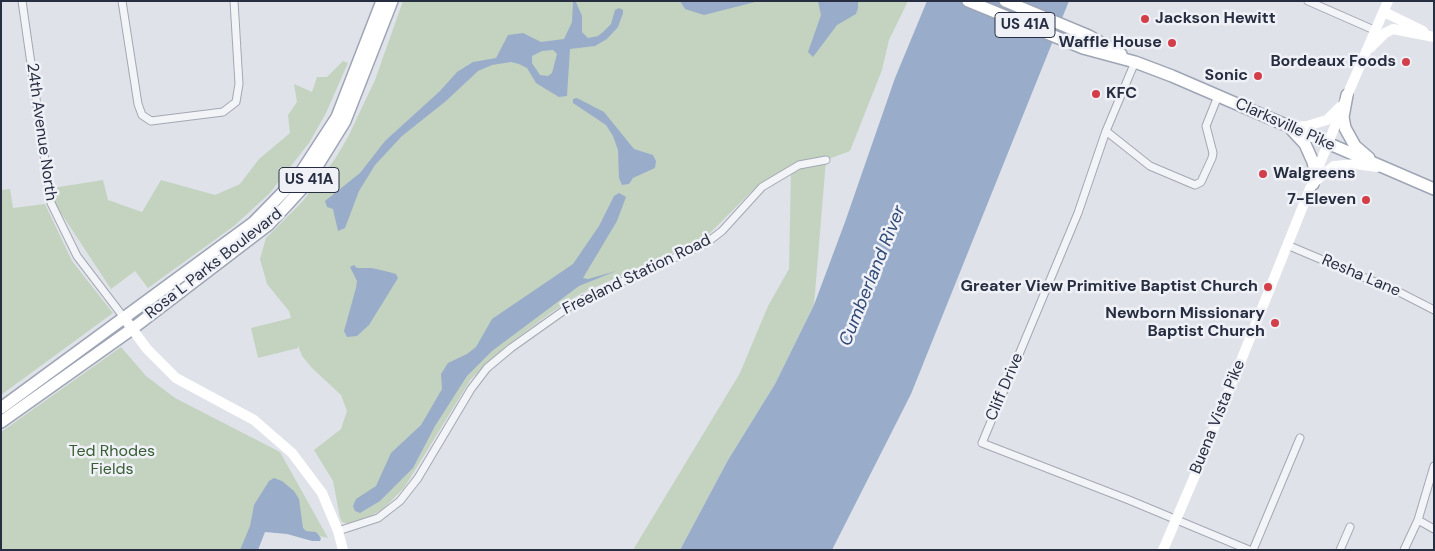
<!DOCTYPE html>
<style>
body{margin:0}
#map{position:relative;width:1435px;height:551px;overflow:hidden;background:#dfe2e9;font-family:"DM Sans",sans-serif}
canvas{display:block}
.frame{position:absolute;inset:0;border:2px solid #272e41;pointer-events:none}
</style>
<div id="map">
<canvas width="1435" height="551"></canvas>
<div class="frame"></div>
</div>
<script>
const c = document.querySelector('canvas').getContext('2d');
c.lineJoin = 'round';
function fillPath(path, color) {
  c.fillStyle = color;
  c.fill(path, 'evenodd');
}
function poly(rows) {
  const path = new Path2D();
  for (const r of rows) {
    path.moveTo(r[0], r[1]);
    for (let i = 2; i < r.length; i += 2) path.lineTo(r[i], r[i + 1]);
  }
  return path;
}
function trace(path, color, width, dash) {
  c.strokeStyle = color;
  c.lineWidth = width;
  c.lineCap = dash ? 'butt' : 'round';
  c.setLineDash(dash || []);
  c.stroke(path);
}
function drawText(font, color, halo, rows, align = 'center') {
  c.font = font + ' "DM Sans",sans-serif';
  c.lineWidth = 5;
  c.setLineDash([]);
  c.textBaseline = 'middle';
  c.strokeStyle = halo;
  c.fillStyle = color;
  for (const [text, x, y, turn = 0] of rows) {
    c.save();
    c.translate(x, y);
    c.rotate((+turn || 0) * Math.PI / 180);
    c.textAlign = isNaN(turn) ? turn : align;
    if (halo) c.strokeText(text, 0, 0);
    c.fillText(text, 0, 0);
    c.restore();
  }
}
const green = poly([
 [403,1,908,1,889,40,882,70,850,151,826,160,814,305,775,384,728,460,680,550,633,550,740,373,768,306,789,269,791,169,756,187,704,239,580,294,552,312,506,346,471,379,404,488,383,509,366,519,348,524,342,522,340,518,333,481,314,450,341,429,347,411,341,395,312,368,302,356,298,345,298,348,258,358,251,328,291,318,289,311,267,284,260,259,266,238,302,202,335,159,348,137,375,80],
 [343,61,348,63,326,113,309,143,269,194,234,226,148,288,135,271,111,289,55,204,52,188,103,180,108,200,142,212,161,180,215,195,240,184,259,159,290,133,288,115,297,102,294,84,312,92,317,77,327,77],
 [10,189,13,208,45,204,72,261,113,313,1,395,1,190],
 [121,347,146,376,175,398,280,452,328,538,265,523,254,550,1,550,1,432]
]);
const water = poly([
 [573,1,576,2,582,16,582,32,588,38,598,36,603,32,611,24,615,10,619,8,623,10,623,13,618,27,607,39,595,46,570,49,567,96,559,97,544,88,536,83,527,68,519,64,511,62,492,65,478,71,446,101,402,136,375,165,359,191,345,228,338,231,333,209,327,207,325,201,360,173,385,141,440,91,457,72,473,62,496,58,508,35,523,33,541,42,564,39,572,22],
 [553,50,557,54,552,73,548,76,540,75,532,63,532,56,542,51],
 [680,1,699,2,759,1,704,15,685,9],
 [818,1,858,1,858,8,856,14,837,25,813,57,808,52,821,15],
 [927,1,1069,1,911,394,832,550,680,550,728,460,775,384,814,305,845,222,895,78],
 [577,98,604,112,634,149,653,155,656,161,655,168,633,178,629,184,622,185,619,178,618,150,613,136,606,125,573,103,573,99],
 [619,193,626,197,617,221,583,278,588,279,616,271,579,286,492,351,467,376,435,426,413,468,380,501,360,513,355,511,353,506,356,499,376,486,391,453,421,425,442,389,441,374,448,363,467,354,476,347,492,319,573,264,599,226,614,196],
 [354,265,357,268,372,268,389,272,396,274,398,278,369,325,357,336,347,337,344,331,356,288,357,281,350,267],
 [274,478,282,481,294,491,299,499,303,528,306,531,316,532,321,538,320,541,312,541,287,534,265,532,258,550,240,550,250,526,254,505,269,481]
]);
const street = poly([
 [22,1,51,203,77,256,125,319],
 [122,1,138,104,142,115,151,121,223,112,236,102,239,84,234,1],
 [1308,1,1374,30],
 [1135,62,1106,131,1078,213,982,443,1129,500,1249,550],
 [1106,131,1150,166,1195,185,1201,182,1212,158,1213,153,1206,126,1218,96],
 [1287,245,1401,293,1434,310],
 [1418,520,1434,529],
 [338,531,378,518,400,501,418,478,471,389,487,368,511,348,573,304,705,244,722,231,762,187,799,165,826,160],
 [1253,550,1300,438],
 [1340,550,1350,527],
 [1404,550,1418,520,1434,466]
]);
const secondary = poly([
 [1384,12,1423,31],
 [1370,48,1385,33,1393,29,1434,37],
 [1291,127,1307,126,1327,120,1340,107],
 [1313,183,1334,166,1356,164,1377,167],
 [125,319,147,349,176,378,254,420,292,453,322,493,338,531,343,550],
 [1163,550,1196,473,1349,91,1388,1]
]);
const primary = poly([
 [968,1,1083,48,1135,62,1172,76,1434,189],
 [1005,1,1089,36,1121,54],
 [1347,95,1343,117,1345,128,1355,146,1369,158],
 [1292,130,1305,144,1313,162,1315,171,1313,184],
 [1,408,253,223,298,177,337,117,382,1],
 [1,422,132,329,268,225,285,207,306,184,345,121,392,1]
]);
const markers = [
 [1145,19,5,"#d33f48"],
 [1172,43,5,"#d33f48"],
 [1406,62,5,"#d33f48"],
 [1258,76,5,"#d33f48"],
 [1096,94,5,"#d33f48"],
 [1263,174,5,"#d33f48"],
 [1366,200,5,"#d33f48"],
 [1268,287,5,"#d33f48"],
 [1275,323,5,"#d33f48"]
];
const shields = [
 [1025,25,60],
 [309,180,60]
];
const shieldNames = [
 ["US 41A",1025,25],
 ["US 41A",309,180]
];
const poiNames = [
 ["Jackson Hewitt",1155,19,"left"],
 ["Waffle House",1162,43],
 ["Bordeaux Foods",1396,62],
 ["Sonic",1248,76],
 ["KFC",1106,94,"left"],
 ["Walgreens",1273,174,"left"],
 ["7-Eleven",1356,200],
 ["Greater View Primitive Baptist Church",1258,287],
 ["Newborn Missionary",1265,314],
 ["Baptist Church",1265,332]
];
const streetNames = [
 ["Clarksville Pike",1285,125,24],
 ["24th Avenue North",41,132,82],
 ["Rosa L Parks Boulevard",214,264,-38],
 ["Freeland Station Road",637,275,-26],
 ["Resha Lane",1361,276,23],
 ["Cliff Drive",1005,387,-67],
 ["Buena Vista Pike",1218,417,-68]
];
const parkNames = [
 ["Ted Rhodes",112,452],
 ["Fields",112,470]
];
const waterNames = [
 ["Cumberland River",873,276,-68]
];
fillPath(green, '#c3d3c0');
fillPath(water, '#99adcb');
trace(street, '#a4a8b3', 9);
trace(primary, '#9ea5b5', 14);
trace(street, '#f2f4f7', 7);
trace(secondary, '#fff', 10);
trace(primary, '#fff', 11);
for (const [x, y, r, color] of markers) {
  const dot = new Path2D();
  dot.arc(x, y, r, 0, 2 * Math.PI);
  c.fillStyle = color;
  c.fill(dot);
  trace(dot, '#eff1f7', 2);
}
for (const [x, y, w] of shields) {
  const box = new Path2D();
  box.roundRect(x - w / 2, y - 12.5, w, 25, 4);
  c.fillStyle = '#eff1f7';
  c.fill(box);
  trace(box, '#272e41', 1);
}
drawText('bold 15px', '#272e41', null, shieldNames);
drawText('bold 16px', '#272e41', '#eff1f7', poiNames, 'right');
drawText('16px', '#272e41', '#eff1f7', streetNames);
drawText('16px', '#385d34', '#eff1f7', parkNames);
drawText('italic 18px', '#304976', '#eff1f7', waterNames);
</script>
